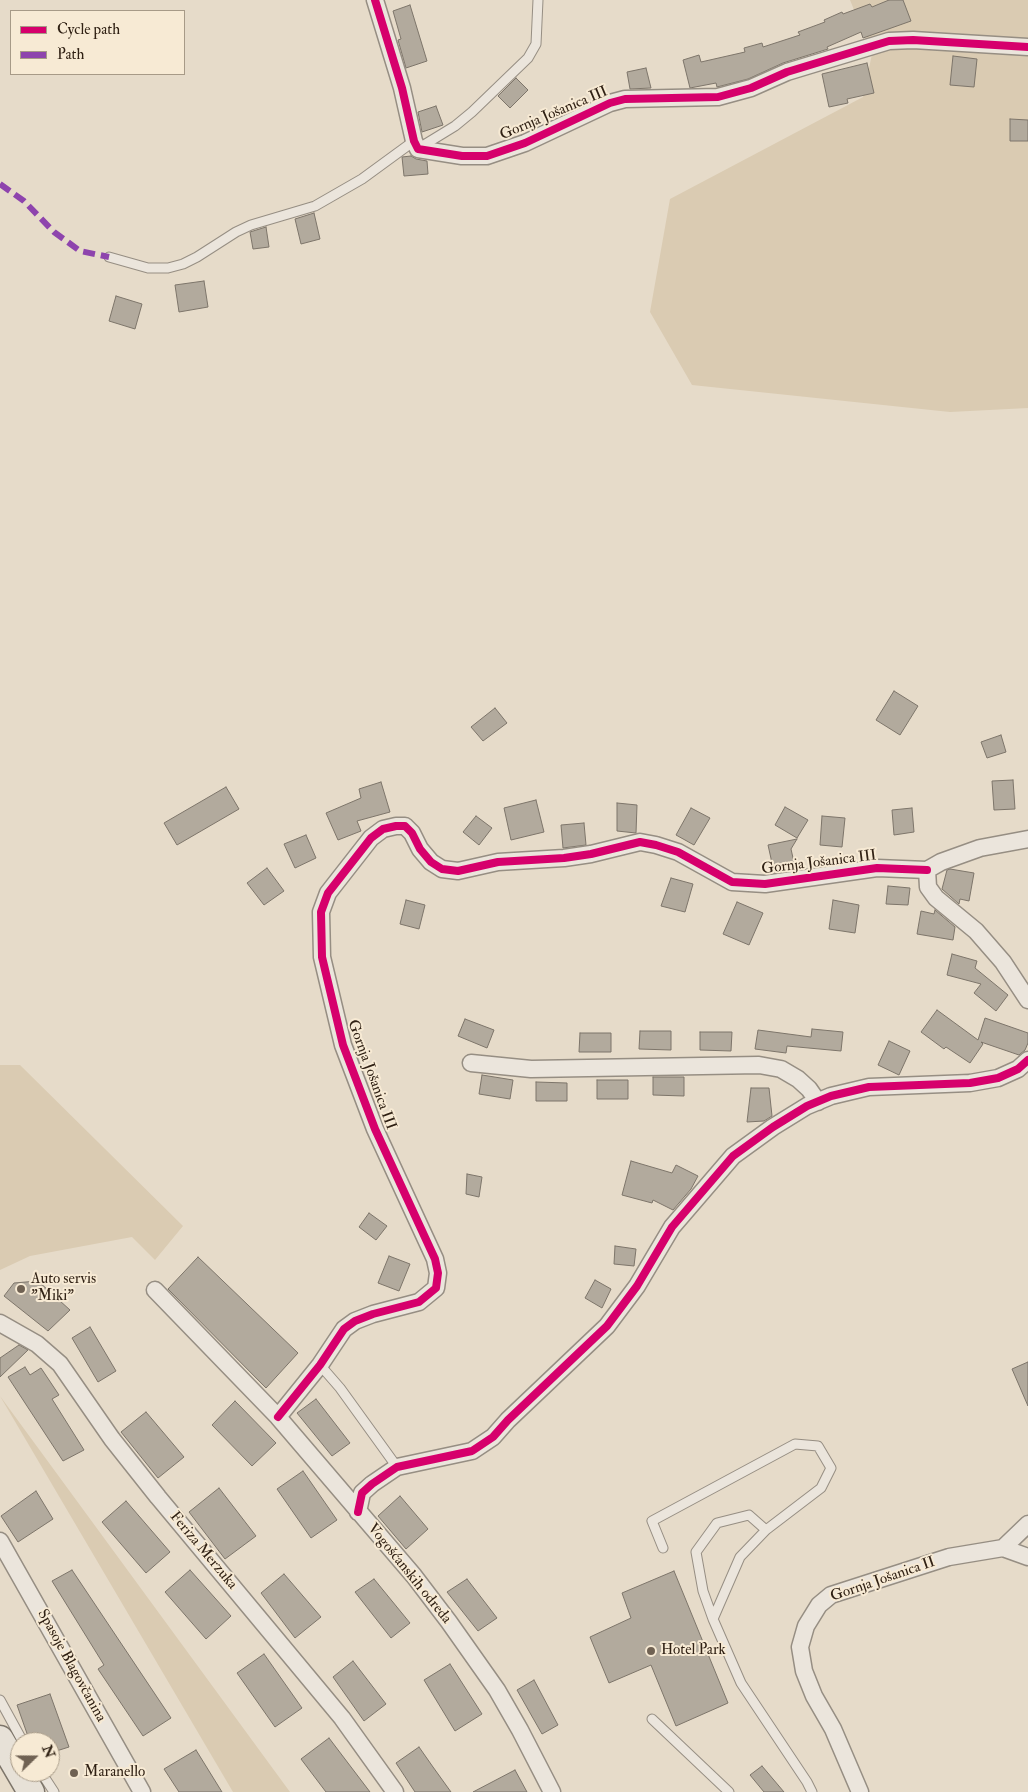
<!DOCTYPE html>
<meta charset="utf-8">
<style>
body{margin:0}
#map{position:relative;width:1028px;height:1792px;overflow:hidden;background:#e6dbc9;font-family:"IM FELL Double Pica",serif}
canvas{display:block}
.legend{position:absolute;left:10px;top:10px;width:175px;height:65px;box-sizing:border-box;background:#f7ead4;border:1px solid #a79a87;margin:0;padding:6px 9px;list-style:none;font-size:15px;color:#302114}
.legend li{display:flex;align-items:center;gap:10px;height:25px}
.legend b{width:25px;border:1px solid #a79a87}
.north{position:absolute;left:10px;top:1732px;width:50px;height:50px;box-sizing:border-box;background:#f7ead4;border:1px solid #a79a87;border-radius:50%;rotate:68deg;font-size:14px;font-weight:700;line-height:20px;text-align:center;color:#302114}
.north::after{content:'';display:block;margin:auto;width:18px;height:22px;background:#706253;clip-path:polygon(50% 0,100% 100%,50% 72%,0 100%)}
</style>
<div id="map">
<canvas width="1028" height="1792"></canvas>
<ul class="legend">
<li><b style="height:6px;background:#d6006c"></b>Cycle path</li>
<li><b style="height:6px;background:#8e44ad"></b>Path</li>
</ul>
<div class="north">N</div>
</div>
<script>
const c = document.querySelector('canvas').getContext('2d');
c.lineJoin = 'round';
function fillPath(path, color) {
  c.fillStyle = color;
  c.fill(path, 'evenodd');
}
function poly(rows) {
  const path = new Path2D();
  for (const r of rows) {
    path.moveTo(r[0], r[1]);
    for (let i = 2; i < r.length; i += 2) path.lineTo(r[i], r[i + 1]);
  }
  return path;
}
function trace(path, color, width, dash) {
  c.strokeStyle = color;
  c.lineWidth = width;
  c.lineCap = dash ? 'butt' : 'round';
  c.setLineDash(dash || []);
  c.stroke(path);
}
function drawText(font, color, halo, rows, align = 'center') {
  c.font = font + ' "IM FELL Double Pica",serif';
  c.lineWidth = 4;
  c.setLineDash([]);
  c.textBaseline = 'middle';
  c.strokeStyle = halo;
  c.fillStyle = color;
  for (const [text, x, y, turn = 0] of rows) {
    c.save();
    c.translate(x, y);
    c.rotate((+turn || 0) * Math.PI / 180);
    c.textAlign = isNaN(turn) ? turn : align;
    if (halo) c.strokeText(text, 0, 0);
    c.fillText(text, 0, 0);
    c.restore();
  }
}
const green = poly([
 [850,0,1028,0,1028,408,950,412,692,385,650,312,670,199,863,97,872,54],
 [0,1065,20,1065,183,1226,155,1260,132,1237,30,1256,0,1270],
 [0,1396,290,1792,233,1792]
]);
const building = poly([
 [889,0,903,0,911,21,863,38,861,32,827,47,828,49,783,63,748,79,717,87,716,83,690,88,683,60,699,55,701,62,745,52,744,48,762,43,763,47,800,35,798,32,825,22,824,20,842,12,843,14,870,4,872,7,889,0],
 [410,5,427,61,406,68,398,40,401,39,393,11,410,5],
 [953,56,977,59,974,87,950,85,953,56],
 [867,63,874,93,847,99,848,103,829,107,822,74,867,63],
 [646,68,651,88,630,89,627,72,646,68],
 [516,78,528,90,510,108,498,96,516,78],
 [436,106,443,125,422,132,418,112,436,106],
 [1010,119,1028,120,1028,141,1010,141,1010,119],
 [411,156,416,159,427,161,428,174,404,176,402,157,411,156],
 [314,213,320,239,301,244,295,219,314,213],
 [266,227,269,247,253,249,250,232,266,227],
 [204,281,208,307,179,312,175,285,204,281],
 [116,296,142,304,135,329,109,321,116,296],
 [894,691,918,706,900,735,876,720,894,691],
 [495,708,507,723,483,741,471,727,495,708],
 [1001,735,1006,752,987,758,981,742,1001,735],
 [1013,780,1015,809,994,810,992,781,1013,780],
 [381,782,390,812,357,821,361,831,338,840,326,813,361,798,359,789,381,782],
 [226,787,239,809,177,845,164,823,226,787],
 [536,800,544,832,511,840,504,808,536,800],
 [617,803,637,805,636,833,617,831,617,803],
 [785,807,808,820,797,838,775,825,785,807],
 [691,808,710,818,694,845,676,835,691,808],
 [912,808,914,832,894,835,892,810,912,808],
 [476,816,492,828,479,845,463,832,476,816],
 [822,816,845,818,842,847,820,845,822,816],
 [584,823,586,845,563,848,561,825,584,823],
 [306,835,316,858,295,868,284,844,306,835],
 [797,839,791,849,795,867,774,872,768,845,797,839],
 [267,868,284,891,264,905,247,883,267,868],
 [950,869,974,873,969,901,960,899,959,904,942,889,947,870,950,869],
 [671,878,693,884,685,912,661,906,671,878],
 [888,886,910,888,908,905,886,904,888,886],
 [406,900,425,905,419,929,400,924,406,900],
 [833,900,859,905,855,933,829,929,833,900],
 [737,902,763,913,749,945,723,934,737,902],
 [935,910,955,927,953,940,917,934,921,911,934,914,935,910],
 [952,954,977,961,975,968,1008,995,996,1011,974,993,981,984,947,975,952,954],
 [937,1010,978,1040,985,1018,1028,1033,1028,1043,1025,1050,1019,1055,981,1042,983,1044,970,1063,946,1047,944,1049,921,1032,937,1010],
 [465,1019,494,1030,487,1048,458,1036,465,1019],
 [812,1029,843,1032,841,1051,787,1046,786,1053,755,1049,758,1030,811,1037,812,1029],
 [640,1031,671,1031,671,1050,639,1049,640,1031],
 [700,1032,732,1032,731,1051,700,1050,700,1032],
 [580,1033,611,1033,611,1052,579,1052,580,1033],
 [889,1041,910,1051,899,1075,878,1065,889,1041],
 [482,1075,513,1080,510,1099,479,1094,482,1075],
 [653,1077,684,1077,684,1096,653,1095,653,1077],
 [597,1080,628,1080,628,1099,597,1099,597,1080],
 [536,1082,567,1083,567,1101,536,1101,536,1082],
 [751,1088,769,1088,772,1116,764,1121,747,1122,751,1088],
 [631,1161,672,1173,676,1165,698,1176,691,1189,673,1210,653,1200,652,1203,622,1195,631,1161],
 [467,1174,482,1177,479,1197,466,1194,467,1174],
 [369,1213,387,1226,376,1240,359,1227,369,1213],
 [615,1246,636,1249,634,1266,614,1264,615,1246],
 [389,1256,410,1264,399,1291,378,1283,389,1256],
 [198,1257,298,1353,266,1388,168,1289,198,1257],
 [595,1280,611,1289,602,1308,585,1298,595,1280],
 [38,1281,70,1310,48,1331,4,1296,14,1283,38,1281],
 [90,1327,116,1371,98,1382,72,1338,90,1327],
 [19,1345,28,1350,0,1377,0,1358,19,1345],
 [1028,1362,1028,1406,1012,1369,1028,1362],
 [25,1367,30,1375,41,1368,59,1395,52,1399,84,1450,63,1461,8,1377,25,1367],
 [316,1399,350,1443,332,1456,297,1413,316,1399],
 [235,1401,276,1443,252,1466,212,1425,235,1401],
 [146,1412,184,1457,158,1478,121,1432,146,1412],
 [303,1471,337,1520,311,1538,277,1489,303,1471],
 [219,1488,256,1536,225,1559,189,1512,219,1488],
 [36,1491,53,1519,18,1542,1,1516,36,1491],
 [400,1496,428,1529,406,1549,378,1516,400,1496],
 [126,1501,170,1552,146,1573,102,1522,126,1501],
 [72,1570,171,1718,143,1736,98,1669,104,1665,52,1581,72,1570],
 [190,1570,231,1616,206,1639,165,1592,190,1570],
 [674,1571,728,1703,676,1726,651,1665,609,1683,590,1637,631,1618,622,1593,674,1571],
 [284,1574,321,1617,295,1638,261,1593,284,1574],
 [374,1579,410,1623,391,1638,355,1592,374,1579],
 [467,1579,497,1618,478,1631,447,1592,467,1579],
 [264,1654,302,1708,275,1727,237,1673,264,1654],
 [353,1661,386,1704,364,1721,333,1677,353,1661],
 [450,1664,482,1714,455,1731,424,1680,450,1664],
 [534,1680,558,1725,542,1734,517,1690,534,1680],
 [50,1694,69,1747,50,1753,50,1742,30,1742,17,1705,50,1694],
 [329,1738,370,1792,326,1792,301,1759,329,1738],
 [419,1747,433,1767,451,1792,415,1792,396,1763,419,1747],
 [196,1750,222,1792,179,1792,164,1769,196,1750],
 [762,1766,784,1792,764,1792,750,1775,762,1766],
 [515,1770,527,1792,473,1792,515,1770]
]);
const service = poly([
 [419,148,455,126,472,112,528,58,536,44,538,0],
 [109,257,148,268,168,268,183,264,197,257,236,232,251,225,315,206,362,179,414,141],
 [320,1365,340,1388,397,1467],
 [663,1548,652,1521,795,1444,818,1446,831,1468,821,1488,766,1530,740,1557,713,1619,741,1683,807,1782,812,1792],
 [713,1619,703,1591,696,1552,717,1523,749,1515,766,1530],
 [0,1700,23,1742],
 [652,1719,729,1792],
 [41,1772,54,1792]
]);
const minor = poly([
 [375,0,402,88,414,141,418,149,462,156,487,156,525,143,610,103,625,99,718,97,751,88,787,72,889,41,913,40,1028,47],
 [1028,839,980,848,941,862,927,870,928,887,936,898,976,931,1003,962,1028,1000],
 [471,1063,531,1069,759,1065,781,1069,798,1079,809,1089,818,1102],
 [155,1290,278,1417,414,1576,449,1622,497,1690,520,1730,552,1792],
 [0,1323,37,1344,60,1364,112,1439,158,1497,342,1718,395,1792],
 [278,1417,320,1365,344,1329,355,1321,373,1314,419,1302,436,1288,438,1273,435,1259,375,1129,343,1045,322,957,321,912,328,893,371,838,383,829,396,826,405,826,412,833,420,849,431,862,442,869,458,871,498,862,564,858,591,854,640,842,656,845,678,852,732,882,765,884,877,868,927,870],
 [358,1512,362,1493,372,1484,397,1467,472,1451,493,1437,508,1420,607,1326,637,1286,672,1227,733,1156,773,1127,807,1106,831,1096,869,1087,970,1083,998,1078,1018,1069,1028,1060],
 [0,1541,142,1792],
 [1003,1548,1028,1524],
 [860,1792,833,1729,814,1696,804,1671,800,1647,806,1626,819,1605,831,1595,949,1557,1003,1548,1028,1557]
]);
const primary = poly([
 [0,1739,31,1792]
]);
const quiet = poly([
 [0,184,24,201,54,232,80,251,109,257]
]);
const cycleway = poly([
 [375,0,402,88,414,141,418,149,462,156,487,156,525,143,610,103,625,99,718,97,751,88,787,72,889,41,913,40,1028,47],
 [278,1417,320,1365,344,1329,355,1321,373,1314,419,1302,436,1288,438,1273,435,1259,375,1129,343,1045,322,957,321,912,328,893,371,838,383,829,396,826,405,826,412,833,420,849,431,862,442,869,458,871,498,862,564,858,591,854,640,842,656,845,678,852,732,882,765,884,877,868,927,870],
 [358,1512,362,1493,372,1484,397,1467,472,1451,493,1437,508,1420,607,1326,637,1286,672,1227,733,1156,773,1127,807,1106,831,1096,869,1087,970,1083,998,1078,1018,1069,1028,1060]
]);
const markers = [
 [21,1289,5,"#706253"],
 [651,1651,5,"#706253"],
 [74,1773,5,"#706253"]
];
const streetNames = [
 ["Gornja Jošanica III",554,114,-23],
 ["Gornja Jošanica III",819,863,-7],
 ["Gornja Jošanica III",371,1075,70],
 ["Feriza Merzuka",203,1551,50],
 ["Vogošćanskih odreda",409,1574,51],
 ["Gornja Jošanica II",883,1580,-19],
 ["Spasoje Blagovčanina",71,1666,61]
];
const poiNames = [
 ["Auto servis",31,1280],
 ["\"Miki\"",31,1297],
 ["Hotel Park",661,1651],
 ["Maranello",84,1773]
];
fillPath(green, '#dacbb2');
fillPath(building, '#b2aa9d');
trace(building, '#7d756a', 1);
trace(service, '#968e83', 11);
trace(minor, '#968e83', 19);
trace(primary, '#7d756a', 29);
trace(service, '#ebe5dc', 9);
trace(minor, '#ebe5dc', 16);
trace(primary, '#e7e1d7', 26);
trace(quiet, '#8e44ad', 6, [12, 6]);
trace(cycleway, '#d6006c', 8);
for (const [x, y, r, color] of markers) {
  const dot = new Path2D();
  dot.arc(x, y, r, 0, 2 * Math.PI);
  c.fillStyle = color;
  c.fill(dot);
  trace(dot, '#f7ead4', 2);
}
drawText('15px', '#302114', '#f7ead4', streetNames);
drawText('15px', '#302114', '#f7ead4', poiNames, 'left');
</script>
